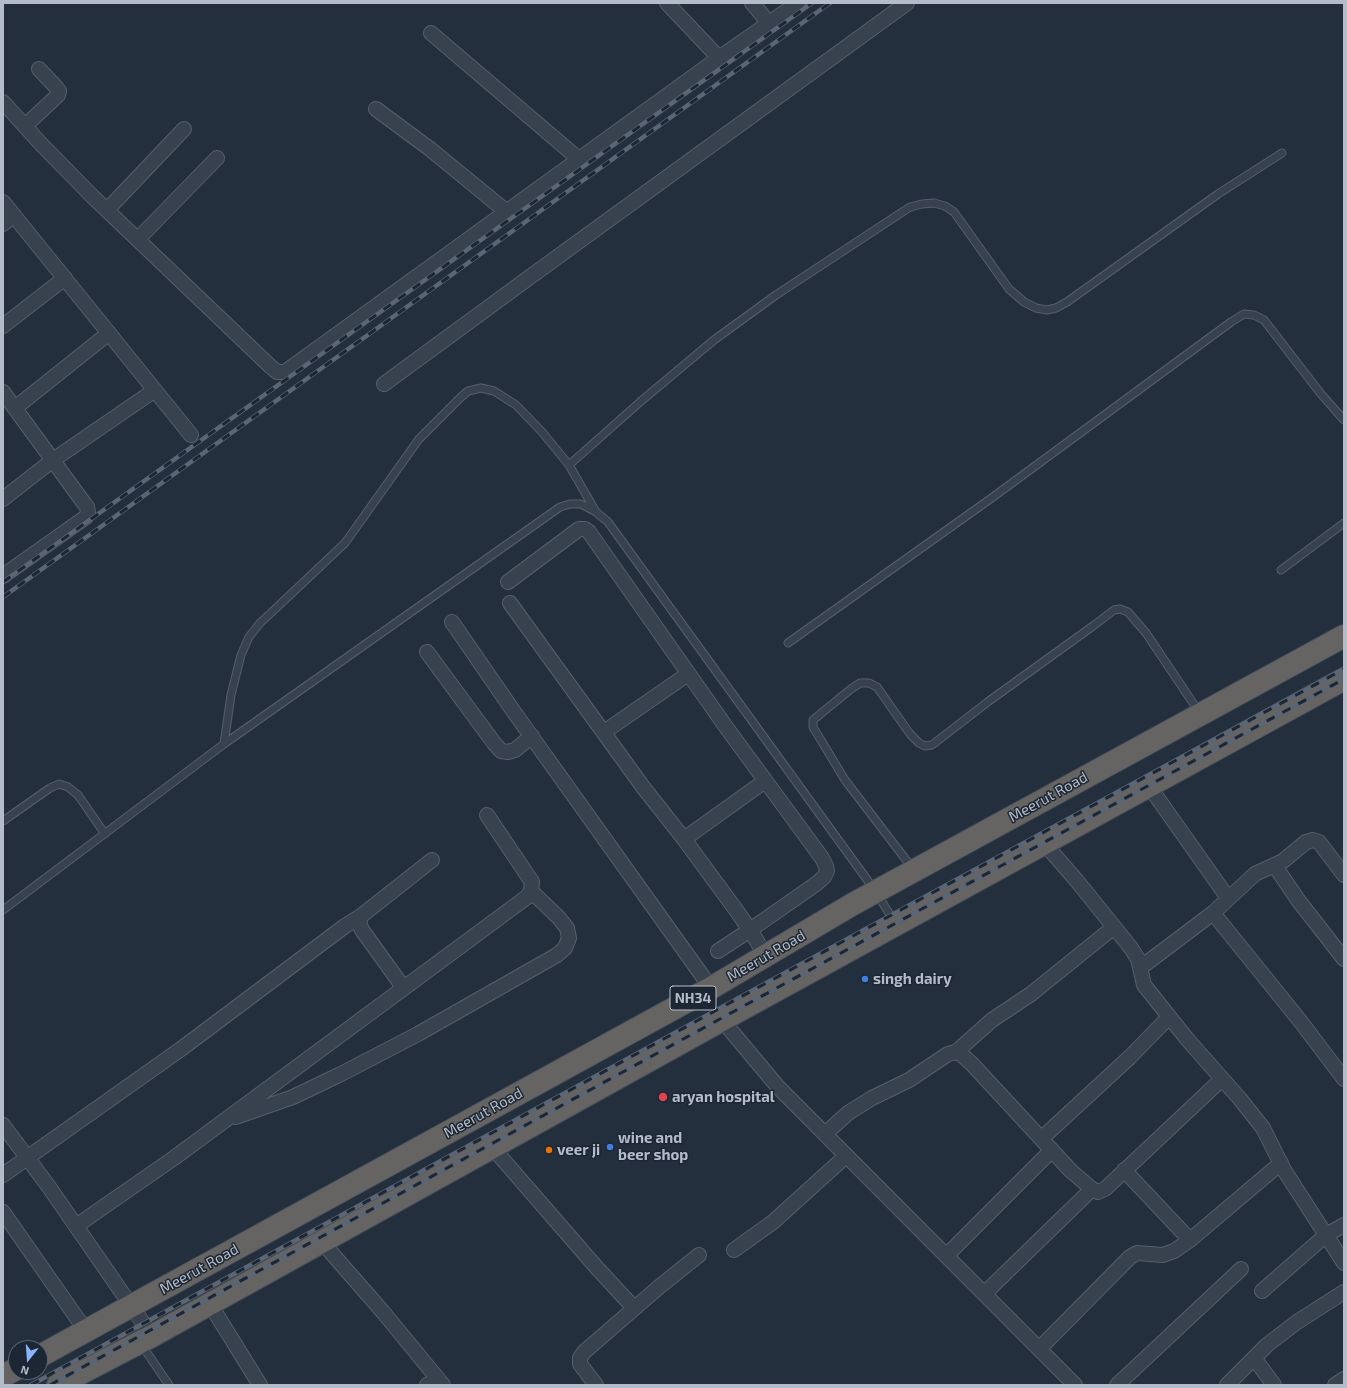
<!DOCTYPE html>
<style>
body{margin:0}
#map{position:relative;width:1347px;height:1388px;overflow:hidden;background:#242f3e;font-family:"Exo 2",sans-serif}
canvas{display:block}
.frame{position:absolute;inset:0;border:4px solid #b4bcc9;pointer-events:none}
.north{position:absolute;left:8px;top:1340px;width:40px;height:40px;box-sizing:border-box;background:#1d2633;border:1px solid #59626f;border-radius:50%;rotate:197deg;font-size:11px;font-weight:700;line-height:16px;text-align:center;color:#b4bcc9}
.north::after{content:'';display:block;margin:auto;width:14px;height:18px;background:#8ab4f8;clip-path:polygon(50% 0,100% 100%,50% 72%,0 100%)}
</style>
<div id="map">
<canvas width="1347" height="1388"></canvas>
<div class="frame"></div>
<div class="north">N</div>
</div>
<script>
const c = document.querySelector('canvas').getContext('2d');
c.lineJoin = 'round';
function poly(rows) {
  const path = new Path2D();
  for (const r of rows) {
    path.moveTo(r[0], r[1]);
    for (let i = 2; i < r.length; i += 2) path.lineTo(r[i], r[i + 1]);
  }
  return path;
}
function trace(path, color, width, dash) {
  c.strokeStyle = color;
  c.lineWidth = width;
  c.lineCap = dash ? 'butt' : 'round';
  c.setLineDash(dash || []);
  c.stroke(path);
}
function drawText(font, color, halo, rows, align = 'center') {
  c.font = font + ' "Exo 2",sans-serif';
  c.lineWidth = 3;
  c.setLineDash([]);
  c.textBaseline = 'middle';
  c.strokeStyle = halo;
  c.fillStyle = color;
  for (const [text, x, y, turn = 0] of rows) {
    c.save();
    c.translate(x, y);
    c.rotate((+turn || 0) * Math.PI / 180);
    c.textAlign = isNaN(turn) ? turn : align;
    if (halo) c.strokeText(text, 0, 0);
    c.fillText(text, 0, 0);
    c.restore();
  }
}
const service = poly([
 [569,465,640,402,714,340,776,295,910,207,922,204,934,203,945,206,954,212,1009,289,1024,302,1036,308,1047,310,1056,308,1067,302,1218,194,1282,153],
 [1281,570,1344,523],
 [788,643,993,497,1231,322,1244,314,1254,315,1264,320,1321,394,1344,420],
 [224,744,231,695,241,655,249,637,260,623,273,611,345,543,419,439,460,398,468,391,481,388,494,391,516,405,542,432,569,465,596,512],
 [3,821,50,788,59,784,68,787,78,795,105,834],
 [913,869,845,780,813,727,813,720,851,689,860,683,869,683,877,687,910,734,919,743,925,746,932,745,989,701,1093,626,1114,610,1120,609,1128,612,1146,633,1199,712],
 [3,910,224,744,560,507,570,504,581,504,596,512,608,522,876,892,895,923],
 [141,1344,169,1385]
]);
const minor = poly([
 [667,3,719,58],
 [752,3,769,23],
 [431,33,580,160],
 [3,102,41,144,93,197,270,366,277,372,285,372,719,58,798,3],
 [376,109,430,149,507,212],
 [25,126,58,95,59,91,56,87,39,69],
 [3,202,191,435],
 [107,210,184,129],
 [3,224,14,215],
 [138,239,217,158],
 [3,326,65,278],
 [384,384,534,274,907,3],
 [3,392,81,499,87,507,88,512,86,517,3,576],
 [15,408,109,333],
 [3,499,53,460,155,390],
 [508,582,579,529,585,529,589,532,726,727,822,858,826,866,827,871,824,877,816,884,750,930,766,956],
 [510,603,643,787,684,839,736,910,750,930,718,951],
 [452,622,514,712,711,988],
 [427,652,494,743,501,751,508,752,515,750,532,736],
 [604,732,688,674],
 [1149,786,1228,898],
 [684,839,765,781],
 [1044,843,1077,881,1131,948,1138,959,1144,985,1187,1039,1240,1099,1263,1128,1284,1170,1344,1263],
 [1275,866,1298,900,1344,959],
 [1213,913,1301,1022,1344,1079],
 [1140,968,1213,913,1255,874,1283,861,1306,842,1313,840,1319,842,1344,875],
 [403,987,362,930,359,923,361,916,432,860],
 [722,1020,778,1087,1075,1385],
 [956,1052,992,1020,1031,994,1114,927],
 [236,1117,293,1097,341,1074,418,1034,557,955,565,948,569,938,567,928,559,918,531,891],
 [3,1125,49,1187,152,1336],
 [825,1134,848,1113,872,1098,909,1080,948,1054,956,1052,962,1055,972,1064,1071,1171,1092,1189,1098,1192,1105,1189,1222,1079],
 [1042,1138,1130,1057,1169,1017],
 [492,1147,597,1268,634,1308],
 [1124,1170,1190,1240],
 [3,1175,181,1049,345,926,361,916],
 [3,1212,86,1331],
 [76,1226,174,1158,527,897,531,891,532,882,487,815],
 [321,1241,383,1312,443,1385],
 [734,1250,773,1222,846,1156],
 [946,1256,1052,1150],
 [1262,1291,1326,1235,1344,1225],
 [984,1294,1092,1189],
 [210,1304,260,1385],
 [1039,1349,1130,1257,1137,1253,1163,1255,1174,1251,1190,1240,1281,1163],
 [1254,1358,1274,1385],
 [427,1385,438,1379],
 [596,1385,580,1364,580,1358,584,1352,659,1287,699,1255],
 [1117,1385,1241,1269],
 [1227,1385,1267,1345,1297,1322,1344,1292],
 [1335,1385,1344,1379]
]);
const trunk = poly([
 [40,1356,711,988,853,904,1344,636],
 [3,1376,16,1369],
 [58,1385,152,1336,722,1020,1344,679]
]);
const rail = poly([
 [3,582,812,3],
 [3,597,830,3],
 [31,1385,724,1006,1344,669],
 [50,1385,729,1014,1344,679]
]);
const markers = [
 [865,979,4,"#3f7fe0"],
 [663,1097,5,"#e0444e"],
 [610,1147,4,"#3f7fe0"],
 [549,1150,4,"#e8710a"]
];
const shields = [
 [693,998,46]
];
const shieldNames = [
 ["NH34",693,998]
];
const streetNames = [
 ["Meerut Road",1048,797,-29],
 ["Meerut Road",766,956,-30],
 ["Meerut Road",483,1113,-29],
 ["Meerut Road",199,1269,-29]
];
const poiNames = [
 ["singh dairy",873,979],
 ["aryan hospital",672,1097],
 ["wine and",618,1138],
 ["beer shop",618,1155],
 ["veer ji",557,1150]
];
trace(service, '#565f6c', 9);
trace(minor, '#565f6c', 16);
trace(trunk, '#434c59', 24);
trace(service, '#38414e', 7);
trace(minor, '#38414e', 14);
trace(trunk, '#656462', 22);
trace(rail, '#5a6575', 4.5);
trace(rail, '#1d2633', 3, [9]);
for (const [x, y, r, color] of markers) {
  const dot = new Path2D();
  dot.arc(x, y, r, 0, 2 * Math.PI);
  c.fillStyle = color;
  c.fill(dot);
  trace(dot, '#1d2633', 1.5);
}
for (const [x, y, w] of shields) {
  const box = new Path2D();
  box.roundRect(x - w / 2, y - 12, w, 24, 3);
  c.fillStyle = '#1d2633';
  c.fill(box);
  trace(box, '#b4bcc9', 1);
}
drawText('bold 14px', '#b4bcc9', null, shieldNames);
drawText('15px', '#b4bcc9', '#1d2633', streetNames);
drawText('bold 15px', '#b4bcc9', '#1d2633', poiNames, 'left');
</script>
